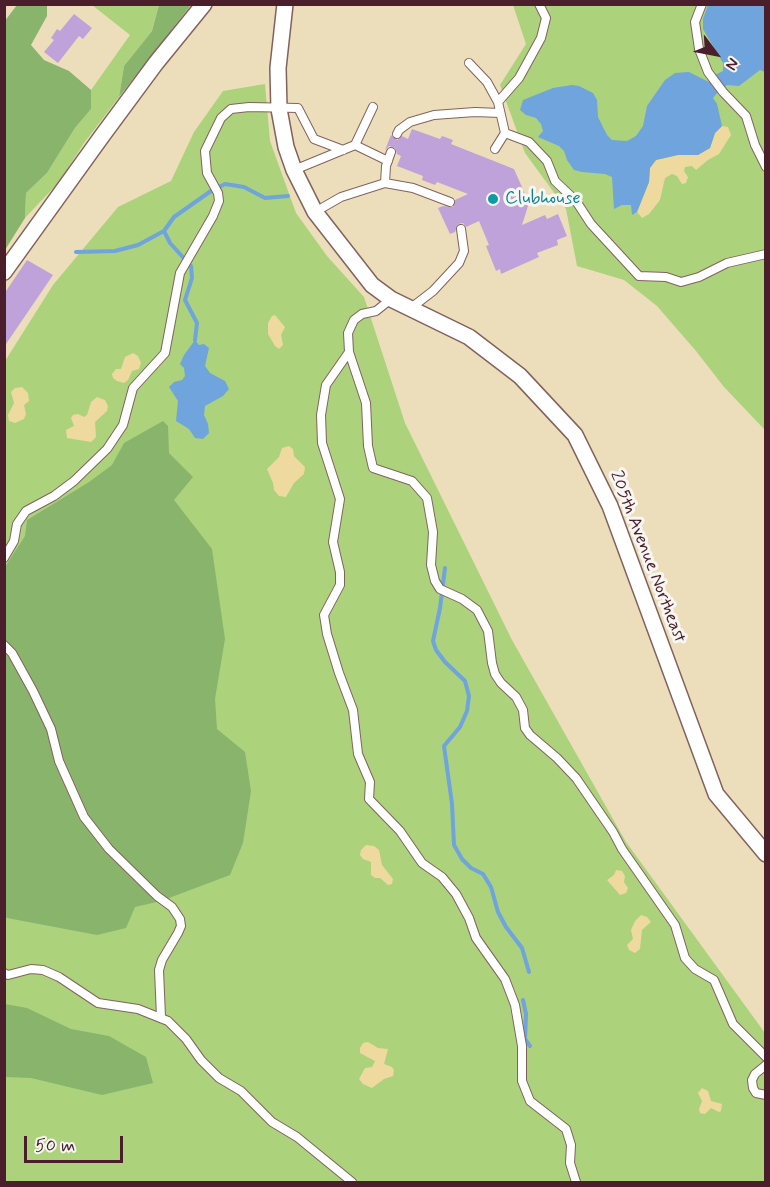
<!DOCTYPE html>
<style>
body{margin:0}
#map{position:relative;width:770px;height:1187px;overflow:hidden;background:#ecdeba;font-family:Mynerve,sans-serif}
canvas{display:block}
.frame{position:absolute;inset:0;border:6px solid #4a1f2b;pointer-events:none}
.north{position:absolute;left:686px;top:24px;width:60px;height:60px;-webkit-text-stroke:4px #f6f6f2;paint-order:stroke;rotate:122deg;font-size:16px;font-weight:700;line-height:24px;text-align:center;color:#4a1f2b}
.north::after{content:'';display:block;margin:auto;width:21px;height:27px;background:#4a1f2b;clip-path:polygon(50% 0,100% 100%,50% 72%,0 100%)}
.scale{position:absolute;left:24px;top:1136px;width:99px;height:27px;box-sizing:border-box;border:3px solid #4a1f2b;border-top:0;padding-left:8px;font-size:18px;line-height:21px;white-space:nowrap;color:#4a1f2b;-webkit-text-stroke:4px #f6f6f2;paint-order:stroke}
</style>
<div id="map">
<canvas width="770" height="1187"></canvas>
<div class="frame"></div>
<div class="north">N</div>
<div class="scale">50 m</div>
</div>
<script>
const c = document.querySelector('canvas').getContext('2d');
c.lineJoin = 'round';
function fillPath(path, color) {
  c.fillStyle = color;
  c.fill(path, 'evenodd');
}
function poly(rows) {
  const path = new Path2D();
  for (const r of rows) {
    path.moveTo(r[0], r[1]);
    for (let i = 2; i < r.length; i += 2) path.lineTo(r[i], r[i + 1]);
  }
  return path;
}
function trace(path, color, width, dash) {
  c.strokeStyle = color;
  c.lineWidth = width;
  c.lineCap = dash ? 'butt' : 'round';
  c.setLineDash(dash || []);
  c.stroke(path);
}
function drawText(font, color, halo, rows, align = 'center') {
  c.font = font + ' Mynerve,sans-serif';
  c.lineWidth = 6;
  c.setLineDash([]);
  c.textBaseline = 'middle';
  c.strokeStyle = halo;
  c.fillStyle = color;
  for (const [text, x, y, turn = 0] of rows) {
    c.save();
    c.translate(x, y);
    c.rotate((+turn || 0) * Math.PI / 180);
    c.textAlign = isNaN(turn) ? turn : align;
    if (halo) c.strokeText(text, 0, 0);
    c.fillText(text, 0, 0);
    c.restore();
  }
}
const green = poly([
 [92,5,159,5,152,31,124,66,119,97,84,143,59,182,25,218,26,193,47,173,75,128,91,109,91,90,130,35],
 [513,5,765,5,765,430,724,387,696,351,657,306,624,280,577,266,566,209,525,153,500,85,526,44],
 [265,84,270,141,296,213,327,256,364,297,405,423,512,640,626,842,765,1033,765,1182,5,1182,5,361,53,285,118,207,171,181,194,132,223,91]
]);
const forest = poly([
 [17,5,47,5,47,16,31,45,44,60,69,71,91,90,91,109,75,128,47,173,26,193,25,218,5,250,4,22],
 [159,5,191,5,119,97,124,66,152,31],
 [163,421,168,426,169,453,193,477,174,500,212,549,225,639,215,699,217,729,245,752,251,791,243,843,230,875,161,901,135,907,126,928,97,935,7,918,5,917,5,567,25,536,27,520,89,482,112,465,124,443],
 [5,1004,27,1008,71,1029,109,1036,146,1057,153,1083,102,1095,31,1078,5,1077]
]);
const sand = poly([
 [722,126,728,127,731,135,719,154,708,160,696,170,692,166,685,167,684,171,688,177,686,183,682,184,677,176,672,174,665,178,660,200,649,214,642,218,637,212,649,182,650,168,656,160,678,155,698,155,710,148,715,133],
 [275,315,285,327,281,335,283,345,279,349,275,346,268,334,268,323,272,316],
 [133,353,138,356,141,363,139,369,132,371,128,380,124,383,117,381,113,378,112,374,116,369,121,369,125,357],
 [22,387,28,393,29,401,24,405,26,414,24,419,15,423,9,421,8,415,14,403,11,392,15,388],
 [97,397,105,400,108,406,107,411,95,422,96,437,91,442,67,438,66,430,74,426,71,418,73,415,78,414,84,417,87,415,91,402],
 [289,446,293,449,294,456,305,467,304,474,294,483,286,497,279,496,274,490,273,483,267,469,279,457,282,448],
 [366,845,374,846,379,850,382,865,393,879,392,884,388,885,380,878,375,878,371,875,371,862,363,859,360,855,361,850],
 [616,870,622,871,625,876,624,882,628,888,626,893,620,895,607,880,614,875],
 [641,915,647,917,651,922,642,930,640,949,635,953,629,950,627,945,633,939,631,930,635,921],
 [368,1042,378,1048,388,1049,384,1064,392,1067,394,1070,393,1076,384,1079,372,1088,363,1084,359,1079,365,1068,372,1067,375,1061,360,1053,360,1048,363,1043],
 [702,1088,708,1091,711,1101,722,1104,721,1111,719,1112,711,1108,705,1114,700,1113,699,1109,702,1101,698,1093]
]);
const water = poly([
 [708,5,765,5,765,72,760,70,739,86,727,85,717,93,713,98,717,104,722,126,715,133,710,148,698,155,678,155,656,160,650,168,649,182,637,212,632,215,631,205,622,205,614,209,612,177,605,174,582,172,574,170,567,160,564,151,559,146,538,137,543,131,541,124,536,118,526,115,520,110,523,100,553,88,572,85,579,86,593,93,597,100,598,117,607,135,612,140,627,141,636,136,643,126,647,106,665,80,675,73,689,72,709,82,717,74,723,71,723,63,703,29,703,19],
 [195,340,199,345,204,344,209,348,205,366,210,373,225,381,229,389,223,396,205,406,204,415,208,424,209,433,203,439,195,438,189,429,176,421,178,401,169,387,174,382,182,380,185,376,184,368,180,364,184,355]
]);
const stream = poly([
 [164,231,170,243,191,266,192,278,185,300,197,323,195,340],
 [76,252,115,251,138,245,164,231,174,217,211,191,225,184,244,187,265,198,288,196],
 [445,568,440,608,433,641,436,650,445,662,465,681,469,696,467,711,460,727,444,746,452,804,454,845,462,859,471,868,483,874,491,887,498,912,506,927,522,948,529,972],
 [523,1000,526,1014,525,1039,530,1046]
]);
const building = poly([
 [74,14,92,28,83,39,79,36,58,63,44,52,54,40,51,38,57,29,60,31],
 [412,129,440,139,442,136,453,140,451,144,514,169,529,203,522,225,545,215,547,219,558,214,567,236,557,240,558,245,537,253,539,257,501,274,500,269,496,271,486,246,489,245,479,221,466,227,463,223,458,224,455,232,450,234,438,208,443,206,453,207,455,200,468,194,437,182,435,185,422,180,423,176,397,166,401,156,397,154,395,148,389,146,385,150,391,135,397,140,402,136,408,139],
 [27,260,53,275,4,347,4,294]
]);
const lane = poly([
 [702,4,695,22,699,49,708,72,723,92,746,116,755,145,766,167],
 [469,63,487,82,498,102,505,133,495,149],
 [498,102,519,78,541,38,546,18,539,4],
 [505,133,529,142,547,161,555,181,576,201,591,224,639,276,666,277,681,282,699,277,727,263,766,254],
 [397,134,399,130,410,122,434,115,475,112,500,113],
 [355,145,388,161],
 [294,170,355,145,373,107],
 [385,183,386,166,391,152],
 [315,212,341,197,385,183,413,188,450,202],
 [391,299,376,311,362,314,354,320,348,333,349,352,326,385,321,415,322,443,340,499,333,542,340,572,340,585,324,615,327,634,339,673,353,710,358,754,370,782,369,799,400,831,422,863,442,877,456,894,469,918,476,938,505,979,515,1005,522,1046,522,1081,530,1101,566,1129,571,1145,570,1163,576,1182],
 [411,308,433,291,459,263,464,251,461,229],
 [349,352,366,403,368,446,373,468,412,481,427,498,433,532,431,565,435,581,440,589,462,599,477,610,488,631,492,663,495,674,501,683,516,697,523,710,525,728,530,735,557,758,576,778,613,832,622,849,675,925,685,958,695,969,714,980,733,1024,766,1057],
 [4,558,14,541,17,524,26,511,54,496,74,481,107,449,123,425,133,388,165,353,180,273,213,216,219,201,218,193,207,173,205,151,221,118,231,109,249,107,298,108,314,139,343,150],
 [4,645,12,653,33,691,51,729,59,761,84,817,109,849,157,896,172,907,180,919,181,926,178,933,162,960,159,970,161,1017],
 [4,973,8,975,31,969,43,970,59,977,98,1003,138,1009,168,1021,186,1039,201,1060,219,1078,241,1091,272,1122,297,1137,352,1182],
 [766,1065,755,1074,752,1080,753,1088,756,1093,766,1095]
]);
const street = poly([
 [285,4,278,68,279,109,286,147,294,170,315,212,372,285,391,299,469,337,520,376,575,435,610,506,716,794,766,854],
 [4,272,102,136,156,63,204,4]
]);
const markers = [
 [493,199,6,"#0f9aa8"]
];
const cultureNames = [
 ["Clubhouse",505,199]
];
const streetNames = [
 ["205th Avenue Northeast",647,557,69]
];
fillPath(green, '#acd27c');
fillPath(forest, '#89b46c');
fillPath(sand, '#eeda9e');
fillPath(water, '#6fa4dc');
trace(stream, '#6fa4dc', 4);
fillPath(building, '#bfa2d9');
trace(lane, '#83625d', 10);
trace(street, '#83625d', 18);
trace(lane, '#fff', 8);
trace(street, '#fff', 15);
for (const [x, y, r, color] of markers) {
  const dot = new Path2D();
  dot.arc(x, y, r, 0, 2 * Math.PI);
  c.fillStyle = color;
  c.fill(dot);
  trace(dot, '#f6f6f2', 2);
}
drawText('18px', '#0d838f', '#f6f6f2', cultureNames, 'left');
drawText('18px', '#4a1f2b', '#f6f6f2', streetNames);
</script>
